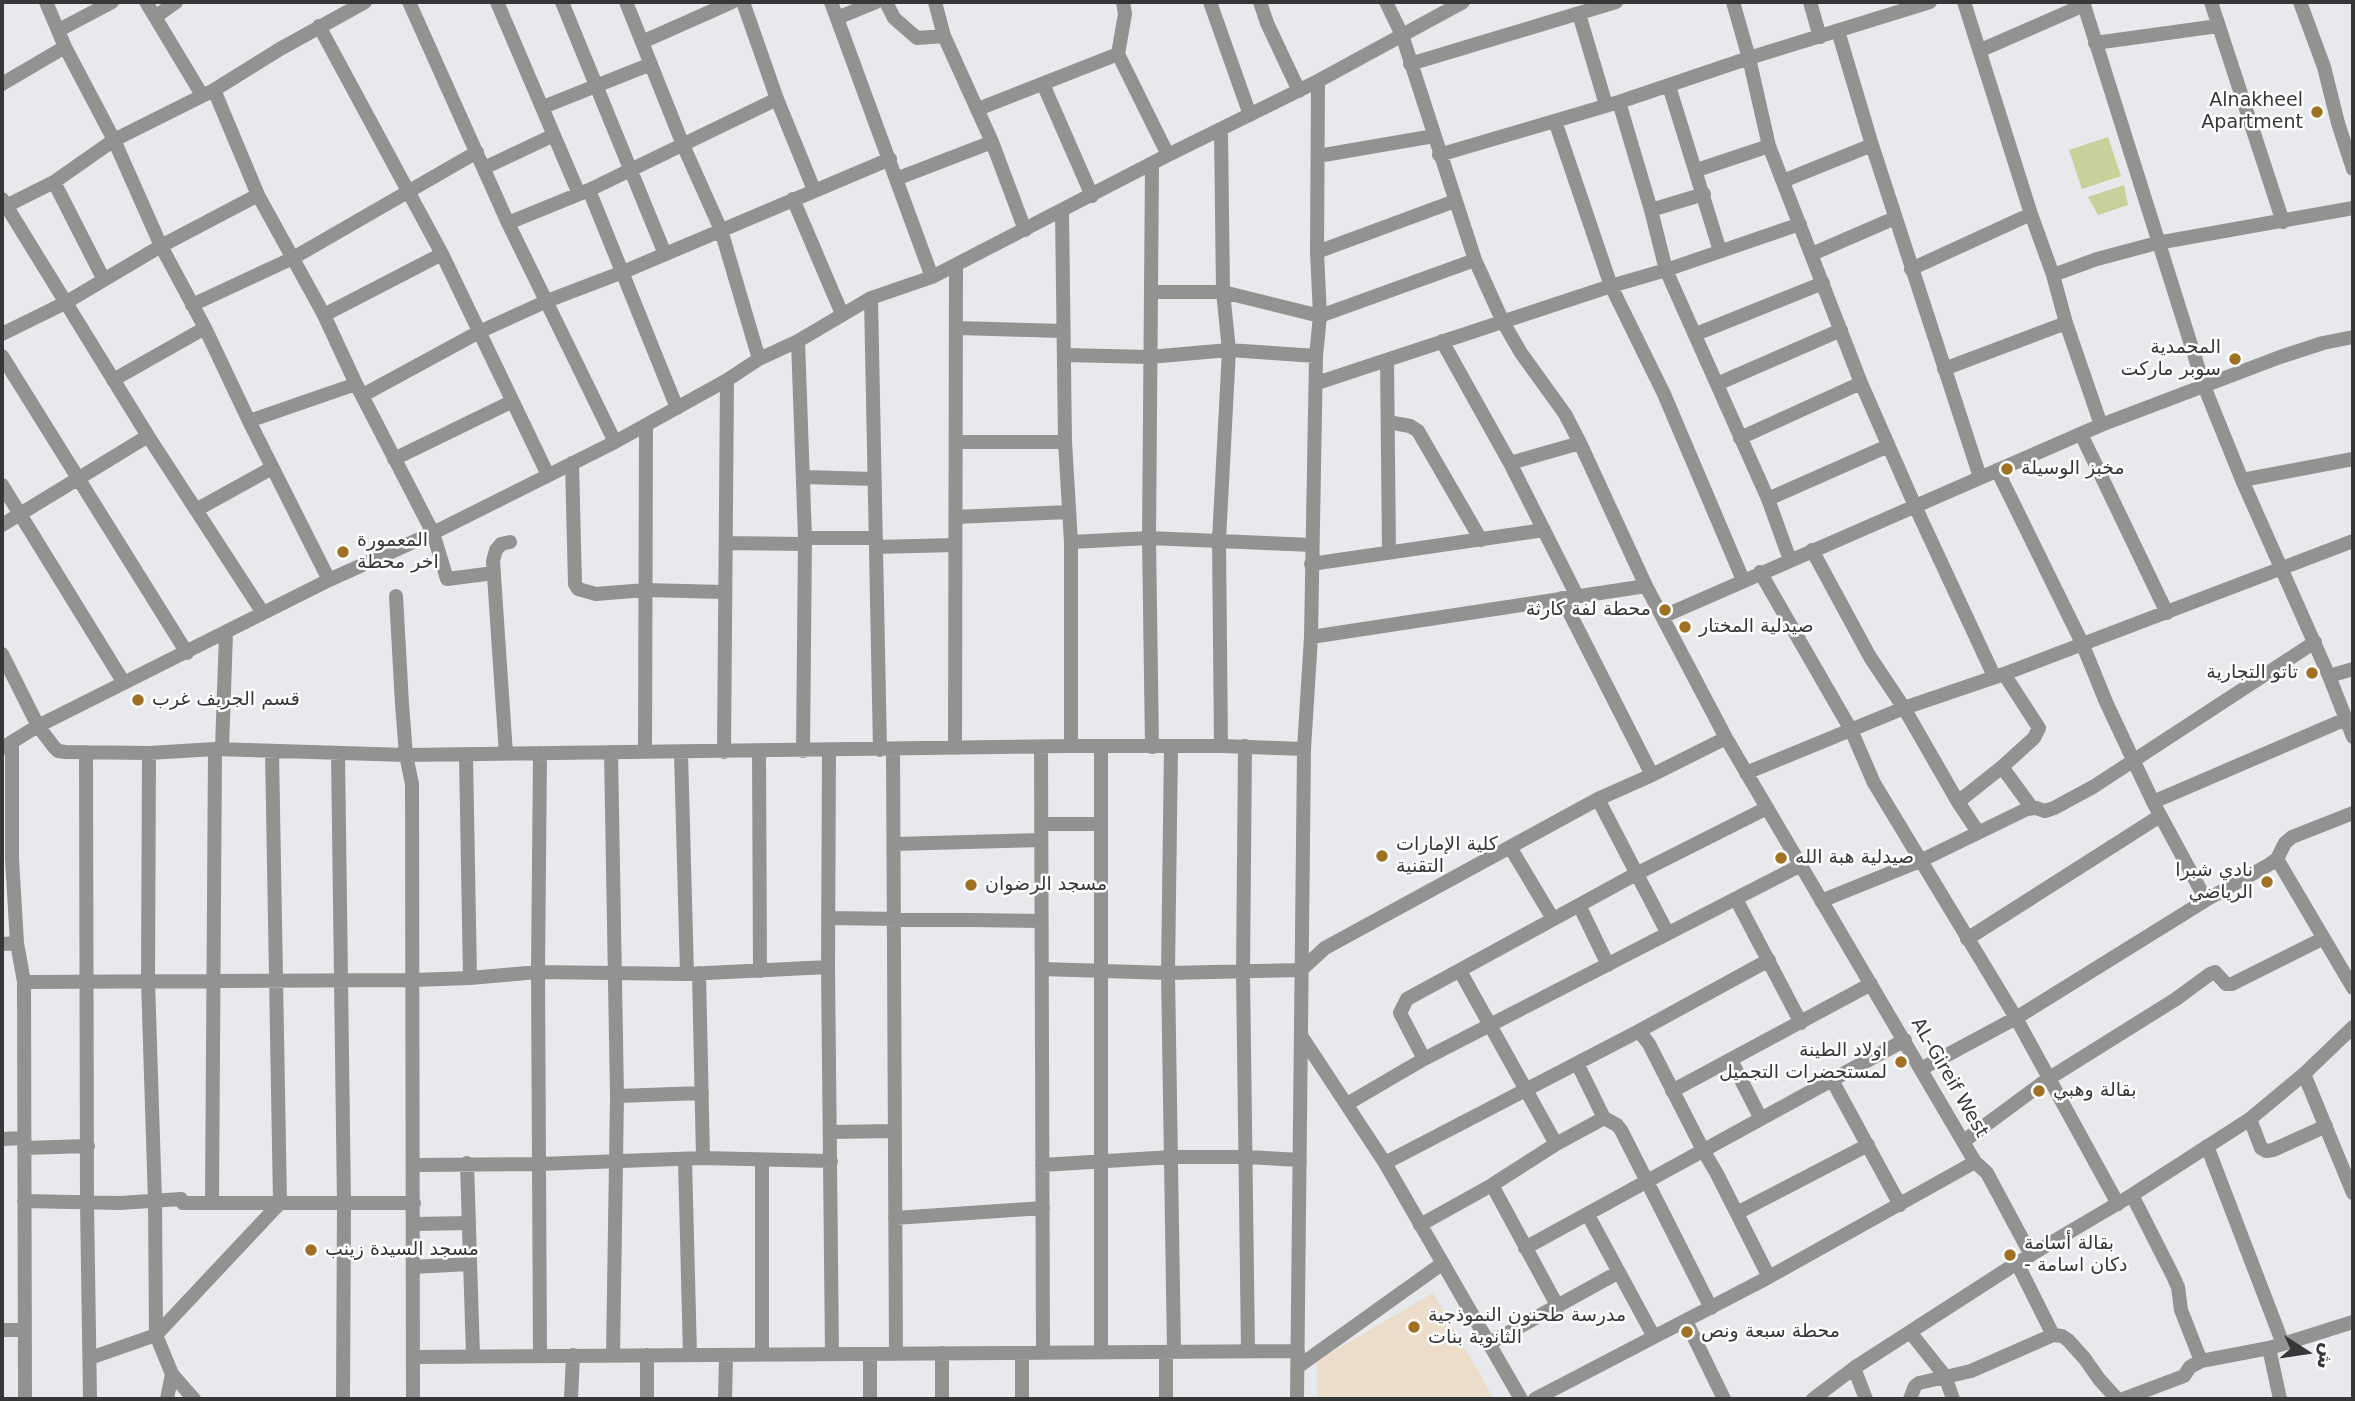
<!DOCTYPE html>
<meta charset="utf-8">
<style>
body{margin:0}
#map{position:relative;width:2355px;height:1401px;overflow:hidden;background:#e7e9ec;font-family:"DejaVu Sans",Vazirmatn,sans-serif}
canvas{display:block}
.frame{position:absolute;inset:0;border:4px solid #363738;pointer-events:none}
.north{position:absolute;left:2271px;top:1317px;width:70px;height:70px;-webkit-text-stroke:5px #fff;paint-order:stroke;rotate:102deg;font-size:19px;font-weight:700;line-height:28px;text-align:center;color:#363738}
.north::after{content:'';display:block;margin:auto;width:24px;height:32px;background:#363738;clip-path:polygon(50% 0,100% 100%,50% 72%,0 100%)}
</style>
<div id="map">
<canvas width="2355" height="1401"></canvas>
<div class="frame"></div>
<div class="north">ش</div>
</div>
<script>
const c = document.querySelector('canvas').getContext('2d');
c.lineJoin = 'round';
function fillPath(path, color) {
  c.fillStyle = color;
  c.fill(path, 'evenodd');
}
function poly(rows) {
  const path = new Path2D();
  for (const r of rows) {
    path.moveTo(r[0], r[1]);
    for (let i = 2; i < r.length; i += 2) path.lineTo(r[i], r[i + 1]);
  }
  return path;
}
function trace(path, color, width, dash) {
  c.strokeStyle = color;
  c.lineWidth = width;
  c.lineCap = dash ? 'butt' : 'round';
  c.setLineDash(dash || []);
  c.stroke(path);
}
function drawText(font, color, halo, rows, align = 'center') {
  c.font = font + ' "DejaVu Sans",Vazirmatn,sans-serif';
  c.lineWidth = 5;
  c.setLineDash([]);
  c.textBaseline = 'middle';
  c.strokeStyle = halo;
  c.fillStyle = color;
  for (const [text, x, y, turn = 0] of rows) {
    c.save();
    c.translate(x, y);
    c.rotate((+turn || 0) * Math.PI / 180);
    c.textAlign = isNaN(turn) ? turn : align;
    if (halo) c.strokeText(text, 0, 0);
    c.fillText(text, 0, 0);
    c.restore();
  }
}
const education = poly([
 [1433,1293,1494,1399,1317,1399,1317,1361]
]);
const green = poly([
 [2108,137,2121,176,2082,189,2069,150],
 [2124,185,2128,205,2098,215,2088,197]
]);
const minor = poly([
 [46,2,65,47,114,140,161,246,205,328,249,421,329,580],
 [146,2,202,95],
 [409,2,508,223,615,442],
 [497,2,579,194],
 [562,2,665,254],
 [626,2,683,145,721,230,759,359],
 [743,2,777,99,814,190],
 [831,2,932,277],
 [886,2,894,18,917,38,944,36],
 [935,2,944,36,992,142,1025,230],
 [1123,2,1125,14,1118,54,1168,155],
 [1210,2,1250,115],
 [1260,2,1267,23,1299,91],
 [1386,2,1402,35,1475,260,1503,322,1521,353,1565,414,1580,443,1646,586,1726,738,1975,1162,1769,1277,1535,1399],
 [1733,2,1749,58,1769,146,1861,383,1915,506,1994,676],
 [1810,2,1820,37],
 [1964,2,2031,214,2053,275,2066,323,2101,425],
 [2083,2,2204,386,2242,480,2329,676,2353,737],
 [2211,2,2283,222],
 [2300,2,2324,67,2338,123,2353,169],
 [1579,14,1606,105],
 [155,17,176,2],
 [837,18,876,2],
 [319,26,442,254,548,475],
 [59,30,112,2],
 [1838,31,1872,145,1980,477],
 [642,42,732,2],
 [2095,43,2218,26],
 [1981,50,2084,5],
 [1410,64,1616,2],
 [2,84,65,47],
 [1043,84,1092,196],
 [1669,86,1720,251],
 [214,90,258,195,324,315,356,384,433,533,447,579,494,573],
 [1619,102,1651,210,1666,270,1768,499,1790,560],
 [543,107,651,64],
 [978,109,1118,54],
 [1555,121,1611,286,1664,394,1743,580],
 [1221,130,1223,292,1229,350,1219,540,1221,746],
 [1439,155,1619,102,1749,58,1930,2],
 [1318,156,1434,136],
 [484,168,554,135],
 [1697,170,1769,146],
 [896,179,992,142],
 [1783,181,1872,145],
 [54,182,104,280],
 [589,190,777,99],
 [2,199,148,436,263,613],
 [793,199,842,314],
 [6,206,54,182,114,140,214,90,280,49,365,2],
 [1651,210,1704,194],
 [1062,211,1065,442,1071,542,1071,746],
 [508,223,589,190,677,408],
 [1317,252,1455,201],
 [1812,254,1895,218],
 [1911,269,2031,214],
 [2053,275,2097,259,2157,243,2353,208],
 [1151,292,1223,292,1320,316,1475,260],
 [871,298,880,750],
 [192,305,293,258,477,152],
 [324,315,442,254],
 [957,328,1063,331],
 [2,334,65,303,161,246,258,195],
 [1696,334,1823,283],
 [798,341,805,538,803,751],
 [1442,341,1510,463,1577,596],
 [1064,355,1149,357,1229,350,1316,356],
 [2,356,187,653],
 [1387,360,1389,552],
 [1944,369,2066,323],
 [113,380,205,328],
 [1317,383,1611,286,1666,270,1800,224],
 [1717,384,1841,330],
 [363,395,479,332,547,301,623,272,890,159],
 [249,421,356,384],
 [1388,422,1410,426,1418,431,1481,540],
 [2081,434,2167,613],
 [1740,438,1861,383],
 [956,442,1065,442],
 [394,459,511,402],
 [572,463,575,584,578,589,596,594,645,590,724,592],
 [1510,463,1580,443],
 [1997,470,2082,643,2106,702,2153,802,2206,900],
 [803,477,874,479],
 [2242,480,2353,459],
 [2,485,124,683],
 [1768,499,1888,446],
 [196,510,272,468],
 [956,517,1068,512],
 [2,525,148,436],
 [805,538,876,538],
 [1071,542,1149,538,1312,545],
 [726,543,804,544],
 [876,547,954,545],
 [1812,550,1870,657,1904,708,1958,802,1978,832],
 [1311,564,1544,530],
 [1760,572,1851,730,1874,783,2016,1018,2118,1204],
 [396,596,402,704,406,755,412,784,413,1399],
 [1562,598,1652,775],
 [1664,616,2101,425,2280,357,2323,343,2353,337],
 [1311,637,1646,586],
 [2,654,38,726,54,747,58,751,66,752,149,753,215,749,406,755,1071,746,1221,746,1304,749],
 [2329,676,2353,669],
 [12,743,12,859,17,943,24,982,25,1399],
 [1245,746,1243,972,1248,1351],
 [1041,747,1043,1352],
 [1152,747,1149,538,1152,165],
 [1171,747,1168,973,1174,1351],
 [2,748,38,726,329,580,433,533,615,442,727,380,759,359,798,341,871,298,932,277,1168,155,1318,81,1463,2],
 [955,748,956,265],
 [222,749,226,633],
 [893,749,896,1353],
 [759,751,760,971],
 [829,751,828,967,832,1354],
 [86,752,87,1203,90,1399],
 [611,752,617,1096,613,1355],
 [645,752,646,425],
 [681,752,687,974],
 [724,752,727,380],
 [149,753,148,981,155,1201,156,1335,172,1374,194,1399],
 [338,753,344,1204,343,1399],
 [540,753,538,972,540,1356],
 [506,754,493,561,496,550,501,544,510,542],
 [466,755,470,978],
 [2002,767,2032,808],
 [1746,773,1904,708,2004,674,2353,541],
 [1598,799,1667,932],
 [1958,802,2002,767,2034,738,2039,728,2004,674],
 [2153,802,2346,719],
 [1041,824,1100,824],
 [894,844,1041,840],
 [1510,847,1553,919],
 [2277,859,2353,988],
 [1736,899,1801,1023],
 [1821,901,1920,861,2027,809,2036,808,2045,811,2054,808,2093,787,2315,642],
 [1580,907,1608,965],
 [829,918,1041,921],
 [1967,939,2160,816],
 [2,944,17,943],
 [1042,969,1168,973,1301,970,1325,948,1510,847,1598,799,1652,775,1726,738],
 [1460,971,1556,1144],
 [699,973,703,1158],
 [24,982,414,980,470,978,538,972,687,974,828,967],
 [1639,1031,1649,1044,1703,1150,1717,1174,1769,1277],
 [1302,1037,1385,1163,1521,1399],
 [1424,1059,1400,1013,1407,999,1636,874,1767,808],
 [1731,1060,1761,1119],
 [1577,1063,1604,1118,1617,1125,1621,1130,1711,1308],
 [1921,1069,2016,1018,2206,900,2270,864,2277,859,2285,843,2292,837,2353,813],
 [2304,1074,2353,1193],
 [1832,1080,1900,1205],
 [1672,1091,1871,984],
 [617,1096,702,1093],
 [1347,1104,1424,1059,1801,865],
 [2250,1119,2261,1148,2266,1151,2273,1150,2326,1126],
 [830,1132,895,1131],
 [2,1139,23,1138],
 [1964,1141,2048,1079,2176,999,2210,974,2215,972,2226,984,2232,984,2322,939],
 [2207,1146,2283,1344,2269,1348,2280,1399],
 [24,1148,88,1146],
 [685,1160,690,1355],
 [762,1160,762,1354],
 [1975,1162,1987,1173,2031,1255],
 [467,1163,473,1356],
 [1385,1163,1639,1031,1769,960],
 [414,1165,540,1164,703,1158,831,1161],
 [1042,1165,1172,1157,1247,1157,1300,1160],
 [1492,1185,1558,1307],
 [2132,1195,2173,1276,2178,1287,2181,1310,2201,1361],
 [24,1201,120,1203,181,1199,183,1203,414,1203],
 [212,1203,215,749],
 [1737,1213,1868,1145],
 [1588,1215,1654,1337],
 [895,1218,1043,1208],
 [414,1224,469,1223],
 [1420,1225,1492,1185,1556,1144,1604,1118],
 [1525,1248,1905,1040],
 [2017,1263,2053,1335],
 [413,1267,469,1264],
 [1686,1321,1724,1399],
 [2,1330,24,1330],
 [1910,1332,1945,1376,1953,1399],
 [1488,1344,1619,1272],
 [2283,1344,2353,1322],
 [1101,1352,1101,747],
 [942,1353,942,1399],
 [1022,1353,1022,1399],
 [870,1354,870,1399],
 [647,1355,647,1399],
 [414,1357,1298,1351],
 [90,1358,156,1335,280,1203,272,751],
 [1299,1366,1443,1263],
 [1854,1368,1866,1399],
 [167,1399,172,1374],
 [571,1399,573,1355],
 [725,1399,726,1355],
 [1166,1399,1166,1352],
 [1297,1399,1304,749,1311,637,1316,356,1320,316,1317,252,1318,81],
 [1813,1399,1854,1368,2017,1263,2132,1195,2250,1119,2304,1074,2353,1027],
 [1910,1399,1915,1386,1919,1383,1971,1371,2053,1335,2062,1336,2068,1340,2085,1359,2099,1379,2117,1399],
 [2123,1399,2184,1376,2190,1367,2201,1361,2269,1348]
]);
const markers = [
 [2317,112,7,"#a07023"],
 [2235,359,7,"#a07023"],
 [2007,469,7,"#a07023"],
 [343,552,7,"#a07023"],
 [1665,610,7,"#a07023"],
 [1685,627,7,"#a07023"],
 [2312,673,7,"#a07023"],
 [138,700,7,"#a07023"],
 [1382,856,7,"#a07023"],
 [1781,858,7,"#a07023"],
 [2267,882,7,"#a07023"],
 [971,885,7,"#a07023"],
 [1901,1062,7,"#a07023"],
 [2039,1091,7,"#a07023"],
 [311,1250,7,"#a07023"],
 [2010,1255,7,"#a07023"],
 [1414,1327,7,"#a07023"],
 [1687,1332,7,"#a07023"]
];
const poiNames = [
 ["Alnakheel",2303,101,"right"],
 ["Apartment",2303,123,"right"],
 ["المحمدية",2221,348,"right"],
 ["سوبر ماركت",2221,370,"right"],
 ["مخبز الوسيلة",2021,469],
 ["المعمورة",357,541],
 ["اخر محطة",357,563],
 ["محطة لفة كارثة",1651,610,"right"],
 ["صيدلية المختار",1699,627],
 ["تاتو التجارية",2298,673,"right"],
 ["قسم الجريف غرب",152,700],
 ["كلية الإمارات",1396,845],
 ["التقنية",1396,867],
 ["صيدلية هبة الله",1795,858],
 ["نادي شبرا",2253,871,"right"],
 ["الرياضي",2253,893,"right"],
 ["مسجد الرضوان",985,885],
 ["اولاد الطينة",1887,1051,"right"],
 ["لمستحضرات التجميل",1887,1073,"right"],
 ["بقالة وهبي",2053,1091],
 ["بقالة أسامة",2024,1244],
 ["- دكان اسامة",2024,1266],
 ["مسجد السيدة زينب",325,1250],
 ["مدرسة طحنون النموذجية",1428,1316],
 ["الثانوية بنات",1428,1338],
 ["محطة سبعة ونص",1701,1332]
];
const streetNames = [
 ["AL-Gireif West",1949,1078,60]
];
fillPath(education, '#ebddca');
fillPath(green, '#c7d19a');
trace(minor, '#939291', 14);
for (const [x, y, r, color] of markers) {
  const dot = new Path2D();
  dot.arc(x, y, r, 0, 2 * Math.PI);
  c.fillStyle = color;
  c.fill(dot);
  trace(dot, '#fff', 2.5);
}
drawText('19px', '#363738', '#fff', poiNames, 'left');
drawText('19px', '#363738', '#fff', streetNames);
</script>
